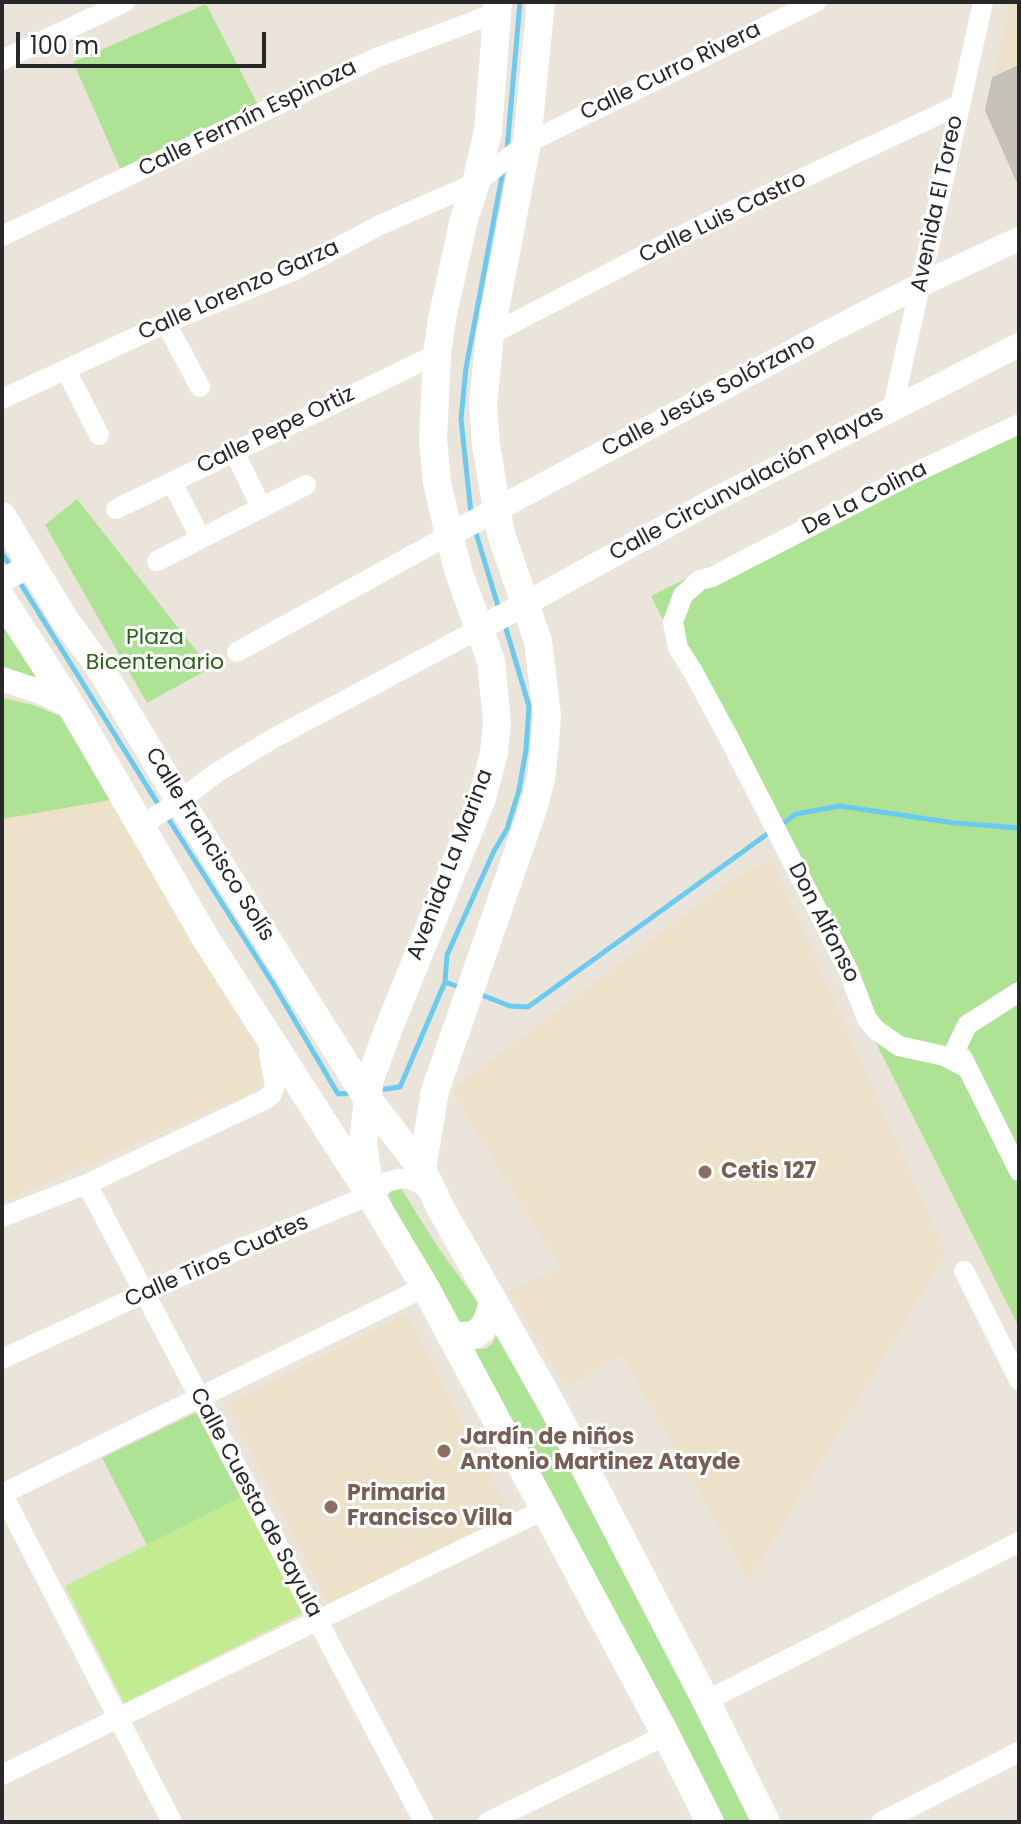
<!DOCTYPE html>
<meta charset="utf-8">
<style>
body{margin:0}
#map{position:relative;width:1021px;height:1824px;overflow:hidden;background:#ebe4da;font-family:Poppins,sans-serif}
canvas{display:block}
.frame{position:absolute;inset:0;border:4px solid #282828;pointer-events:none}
.scale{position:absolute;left:16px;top:32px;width:250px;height:36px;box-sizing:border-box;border:4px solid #282828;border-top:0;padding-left:10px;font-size:24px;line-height:28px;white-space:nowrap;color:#282828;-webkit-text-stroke:6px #fff;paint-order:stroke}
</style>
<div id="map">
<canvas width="1021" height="1824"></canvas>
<div class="frame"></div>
<div class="scale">100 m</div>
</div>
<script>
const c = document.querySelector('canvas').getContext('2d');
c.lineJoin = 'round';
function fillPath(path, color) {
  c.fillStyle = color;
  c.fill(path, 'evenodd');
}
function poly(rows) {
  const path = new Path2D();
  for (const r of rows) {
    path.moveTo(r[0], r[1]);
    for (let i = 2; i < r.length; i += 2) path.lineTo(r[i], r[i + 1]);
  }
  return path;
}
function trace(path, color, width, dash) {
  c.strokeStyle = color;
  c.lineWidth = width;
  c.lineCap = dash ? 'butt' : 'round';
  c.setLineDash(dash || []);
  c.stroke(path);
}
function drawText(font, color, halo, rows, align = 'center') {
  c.font = font + ' Poppins,sans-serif';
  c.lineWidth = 6;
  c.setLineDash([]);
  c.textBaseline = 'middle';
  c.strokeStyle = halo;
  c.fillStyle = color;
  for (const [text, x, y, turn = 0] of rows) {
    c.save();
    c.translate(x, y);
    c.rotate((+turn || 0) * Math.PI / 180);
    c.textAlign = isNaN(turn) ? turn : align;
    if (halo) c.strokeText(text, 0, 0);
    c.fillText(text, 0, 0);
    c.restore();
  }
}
const education = poly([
 [1010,2,1019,2,1019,66,993,78],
 [111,800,260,1049,260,1089,2,1202,2,819],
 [771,859,946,1253,749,1581,622,1356,566,1387,508,1292,560,1268,451,1090,733,878],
 [406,1313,512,1517,331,1609,226,1405]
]);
const green = poly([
 [206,4,257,103,123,175,73,62],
 [1019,413,1019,1327,651,596],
 [77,499,210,668,147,703,45,525],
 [2,624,39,680,2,668],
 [2,698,33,705,60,716,111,800,2,819],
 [399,1185,437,1246,482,1308,479,1322,461,1326,408,1244,387,1191],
 [498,1331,754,1822,720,1822,470,1349,485,1349,492,1344],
 [199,1411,244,1496,147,1545,102,1458]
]);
const pitch = poly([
 [244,1496,303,1613,124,1703,65,1586]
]);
const stream = poly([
 [507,150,520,2],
 [471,513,461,419,466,368,503,171],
 [475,530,499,609],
 [2,553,12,569],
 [19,581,160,807],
 [166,815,274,985,338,1094,352,1093],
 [778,827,796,814,840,806,955,823,1019,828],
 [462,988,445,982,447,955,494,851,507,829,519,790,526,750,529,706,504,622],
 [479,994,510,1006,528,1007,770,832],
 [378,1090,400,1087,445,982]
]);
const building = poly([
 [1019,66,1019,185,986,110,993,78,1019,66]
]);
const minor = poly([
 [2,60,125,2],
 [2,236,376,58,498,12],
 [166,323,200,387],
 [490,335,692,230,959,105],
 [66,370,99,435],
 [2,399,166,323,295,270,380,225,476,183,527,143,816,2],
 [893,407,983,2],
 [234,451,261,507],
 [172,482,200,537],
 [116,509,437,354],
 [157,561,306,485],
 [237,652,449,535],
 [140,826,180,801,216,773,274,738,479,629],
 [962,1057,1019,1171],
 [951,1059,967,1025,1019,992],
 [967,1068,944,1056,899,1046,876,1030,867,1019,848,970,730,740,692,670,678,648,673,622,683,595,700,580,712,577,908,476,1019,424],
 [87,1184,424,1822],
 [2,1217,87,1184,266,1099,272,1094,275,1084,269,1054,272,1044],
 [964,1271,1019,1380],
 [2,1359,238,1250,370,1195,387,1182,398,1179,409,1179,432,1189],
 [2,1493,172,1822],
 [2,1494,425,1287],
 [706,1701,1019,1542],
 [2,1775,545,1509],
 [488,1822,666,1735],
 [881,1822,1019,1752]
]);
const tertiary = poly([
 [449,535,830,331,922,284,1019,239],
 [2,580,31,566],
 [479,629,712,501,1019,345],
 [2,679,41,692,72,707]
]);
const secondary = poly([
 [2,516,65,620,98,665,180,801,367,1098,422,1169,441,1209,553,1407,706,1701,766,1822],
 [2,599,72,707,206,939,370,1195,425,1287,666,1735,710,1822],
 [422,1169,435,1091,533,809,541,779,545,743,547,715,538,641,501,534,486,445,483,404,490,335,527,143,541,2],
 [369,1186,363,1143,370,1079,388,1030,482,798,494,753,497,722,491,661,459,573,449,535,437,482,433,440,437,354,442,319,464,219,476,183,488,131,498,2],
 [451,1337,474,1335,482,1329,488,1319,493,1301]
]);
const markers = [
 [705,1172,8,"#8d6e63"],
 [444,1451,8,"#8d6e63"],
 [331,1507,8,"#8d6e63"]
];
const streetNames = [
 ["Calle Curro Rivera",671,72,-26],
 ["Calle Fermín Espinoza",248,119,-26],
 ["Avenida El Toreo",938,204,-78],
 ["Calle Luis Castro",723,218,-26],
 ["Calle Lorenzo Garza",239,291,-24],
 ["Calle Jesús Solórzano",709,396,-28],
 ["Calle Pepe Ortiz",276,431,-26],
 ["Calle Circunvalación Playas",747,484,-28],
 ["De La Colina",865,499,-27],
 ["Calle Francisco Solís",209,845,58],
 ["Avenida La Marina",451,865,-69],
 ["Don Alfonso",823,923,63],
 ["Calle Tiros Cuates",217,1262,-24],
 ["Calle Cuesta de Sayula",255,1503,62]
];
const parkNames = [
 ["Plaza",155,638],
 ["Bicentenario",155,663]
];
const educationNames = [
 ["Cetis 127",721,1172],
 ["Jardín de niños",460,1438],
 ["Antonio Martinez Atayde",460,1463],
 ["Primaria",347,1494],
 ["Francisco Villa",347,1519]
];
fillPath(education, '#ede2c9');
fillPath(green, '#aee395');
fillPath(pitch, '#c3eb90');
trace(stream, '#6acaef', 5);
fillPath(building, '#c6c1ba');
trace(building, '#c6c0b4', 2);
trace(minor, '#fff', 20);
trace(tertiary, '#fff', 24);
trace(secondary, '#fff', 28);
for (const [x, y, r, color] of markers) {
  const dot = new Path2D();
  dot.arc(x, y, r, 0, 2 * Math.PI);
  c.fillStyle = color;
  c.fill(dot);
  trace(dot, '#fff', 3);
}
drawText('22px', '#282828', '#fff', streetNames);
drawText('22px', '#276518', '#fff', parkNames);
drawText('bold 22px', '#785e54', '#fff', educationNames, 'left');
</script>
